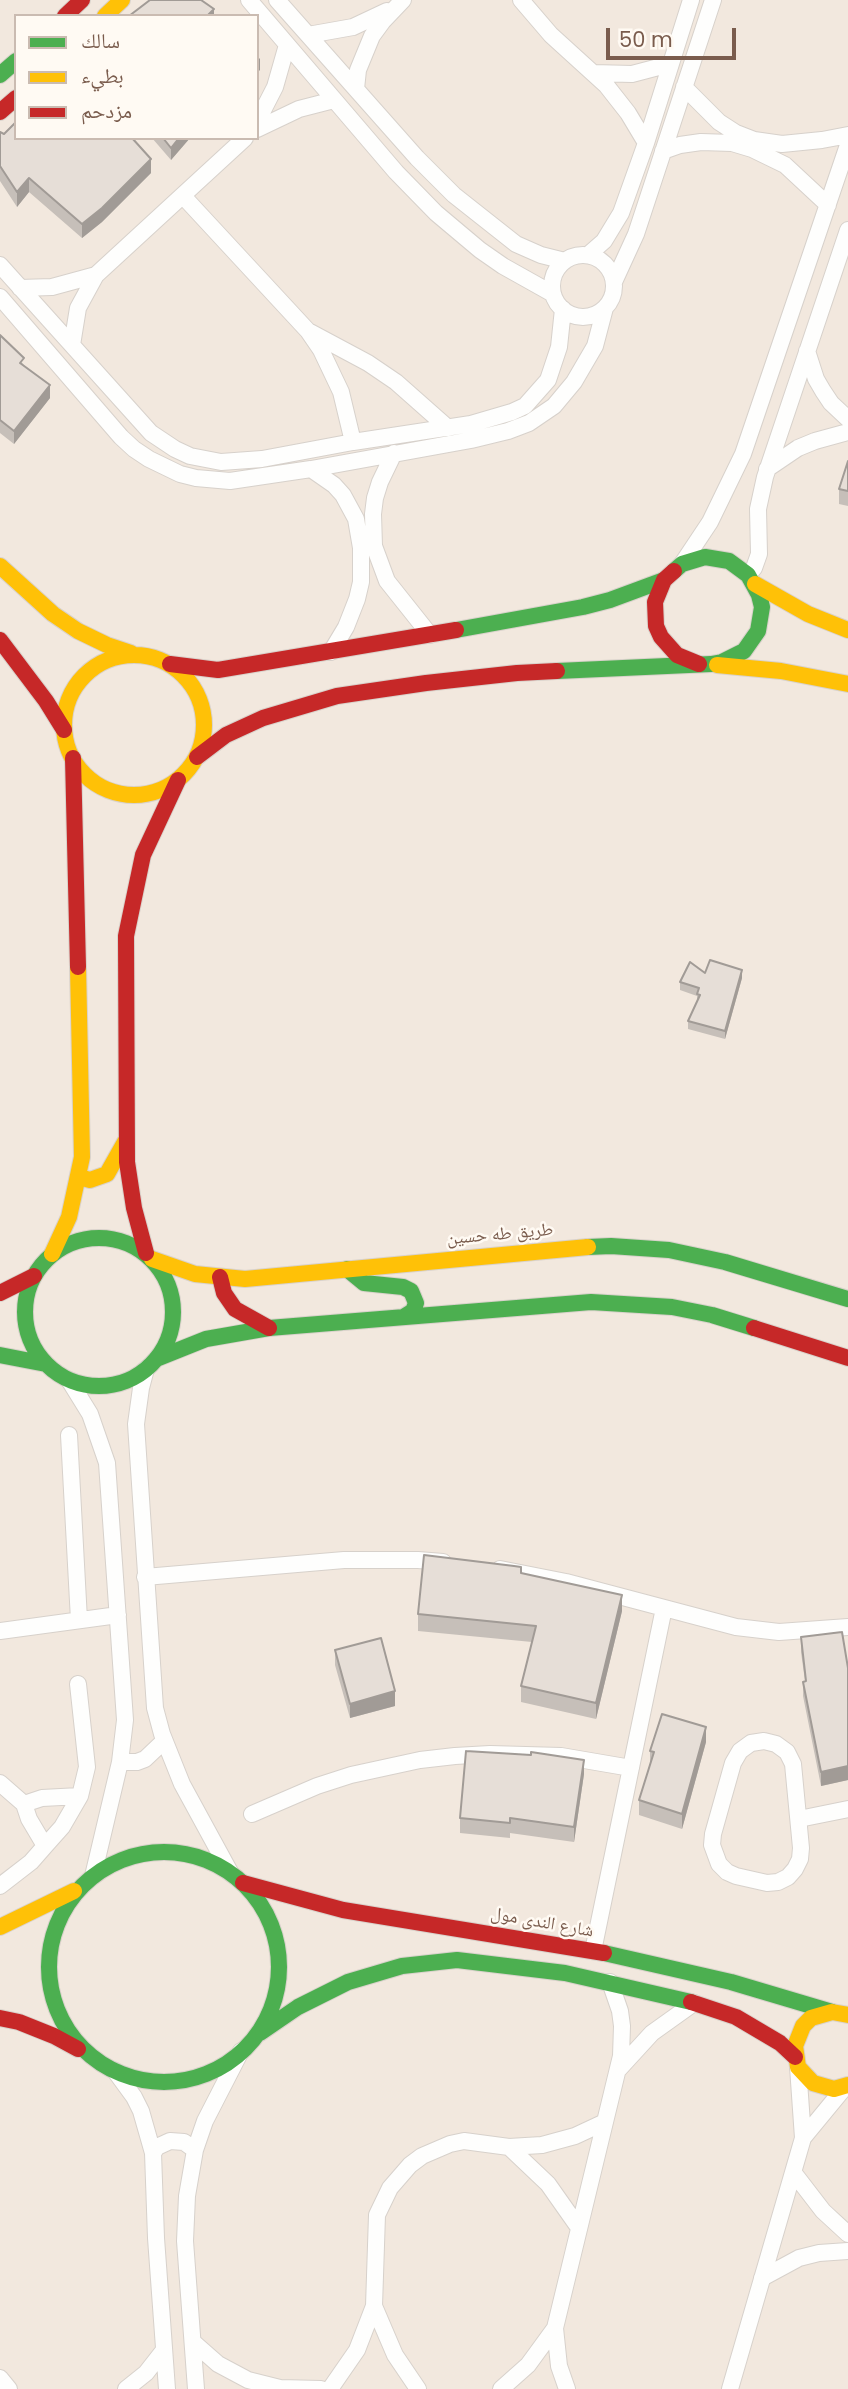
<!DOCTYPE html>
<meta charset="utf-8">
<style>
body{margin:0}
#map{position:relative;width:848px;height:2389px;overflow:hidden;background:#f9f5f0;font-family:Poppins,"Noto Naskh Arabic",sans-serif}
canvas{display:block}
.legend{position:absolute;left:14px;top:14px;width:245px;height:126px;box-sizing:border-box;background:#fffaf3;border:2px solid #cabbb1;margin:0;padding:9px 12px;list-style:none;font-size:21px;color:#7a5c4d}
.legend li{display:flex;align-items:center;gap:14px;height:35px}
.legend b{width:35px;border:2px solid #cabbb1}
.scale{position:absolute;left:606px;top:28px;width:130px;height:32px;box-sizing:border-box;border:4px solid #7a5c4d;border-top:0;padding-left:9px;font-size:21px;line-height:24px;white-space:nowrap;color:#7a5c4d;-webkit-text-stroke:5px #fffaf3;paint-order:stroke}
</style>
<div id="map">
<canvas width="848" height="2389"></canvas>
<ul class="legend">
<li><b style="height:9px;background:#4caf50"></b>سالك</li>
<li><b style="height:9px;background:#ffc107"></b>بطيء</li>
<li><b style="height:9px;background:#c62828"></b>مزدحم</li>
</ul>
<div class="scale">50 m</div>
</div>
<script>
const c = document.querySelector('canvas').getContext('2d');
c.lineJoin = 'round';
function fillPath(path, color) {
  c.fillStyle = color;
  c.fill(path, 'evenodd');
}
function poly(rows) {
  const path = new Path2D();
  for (const r of rows) {
    if (r.length === 3) {
      path.moveTo(r[0] + r[2], r[1]);
      path.arc(r[0], r[1], r[2], 0, 2 * Math.PI);
      continue;
    }
    path.moveTo(r[0], r[1]);
    for (let i = 2; i < r.length; i += 2) path.lineTo(r[i], r[i + 1]);
  }
  return path;
}
function trace(path, color, width, dash) {
  c.strokeStyle = color;
  c.lineWidth = width;
  c.lineCap = dash ? 'butt' : 'round';
  c.setLineDash(dash || []);
  c.stroke(path);
}
function drawText(font, color, halo, rows, align = 'center') {
  c.font = font + ' Poppins,"Noto Naskh Arabic",sans-serif';
  c.lineWidth = 5;
  c.setLineDash([]);
  c.textBaseline = 'middle';
  c.strokeStyle = halo;
  c.fillStyle = color;
  for (const [text, x, y, turn = 0] of rows) {
    c.save();
    c.translate(x, y);
    c.rotate((+turn || 0) * Math.PI / 180);
    c.textAlign = isNaN(turn) ? turn : align;
    if (halo) c.strokeText(text, 0, 0);
    c.fillText(text, 0, 0);
    c.restore();
  }
}
const residential = poly([
 [0,0,848,0,848,2389,0,2389],
 [16,16,257,16,257,138,16,138]
]);
const street = poly([
 [249,0,396,172,436,213,480,250,503,266,553,294],
 [277,0,417,158,454,195,516,244,541,255,565,261],
 [521,0,551,35,606,85,628,113,646,143],
 [308,35,353,27,387,11],
 [593,73,632,74,670,64],
 [684,87,719,122,736,133,754,140,782,144,822,140,848,135],
 [356,89,358,70,372,36,383,21,403,0],
 [257,122,275,87,287,45],
 [257,129,299,109,334,100],
 [663,151,680,145,701,142,732,143,752,149,785,165,828,205],
 [183,196,308,331,321,350,341,392,353,442],
 [588,255,604,241,621,213,646,143,691,0],
 [583,286,31],
 [0,265,151,433,175,449,190,456,221,462,262,459,353,442,471,424,512,412,525,406,548,380,559,347,563,309],
 [614,282,636,234,713,0],
 [20,288,52,287,96,275],
 [0,297,121,437,134,449,149,459,180,474,196,478,230,481,311,469,471,440,508,431,529,423,554,406,574,382,595,346,605,308],
 [310,332,368,363,396,382,448,428],
 [72,345,78,308,96,275,245,138],
 [807,351,816,379,823,391,831,403,848,419],
 [394,453,380,482,375,498,373,514,374,546,387,581,430,635],
 [311,469,334,485,343,495,356,519,361,548,361,582,357,599,346,627,331,652],
 [767,469,798,448,815,441,848,432],
 [682,564,710,522,743,454,848,145],
 [748,575,754,568,759,554,758,509,765,477,848,230],
 [146,1369,141,1388,136,1424,155,1708,162,1734,182,1784,230,1872],
 [69,1380,90,1414,107,1463,125,1720,120,1762,93,1876],
 [69,1435,79,1620],
 [500,1569,566,1582,736,1627,779,1632,848,1627],
 [145,1577,344,1560,418,1560,443,1562],
 [0,1631,118,1615],
 [764,1741,776,1744,787,1752,793,1764,801,1848,800,1859,795,1869,788,1877,778,1882,767,1883,736,1876,727,1872,719,1864,712,1845,713,1834,733,1763,740,1751,751,1743,764,1741],
 [120,1762,137,1762,145,1759,164,1741],
 [0,1783,24,1804,29,1819,45,1846],
 [24,1804,42,1798,80,1796],
 [252,1814,317,1786,351,1775,420,1760,455,1756,490,1754,561,1756,631,1768],
 [799,1819,848,1809],
 [0,1886,31,1862,45,1846,62,1827,80,1796,87,1767,78,1684],
 [593,1951,664,1608],
 [619,2069,652,2033,694,2003],
 [115,2071,134,2097,141,2111,153,2153,156,2238,167,2389],
 [803,2138,845,2087],
 [509,2147,548,2184,579,2228],
 [153,2153,157,2147,170,2141,184,2142,195,2150],
 [793,2172,823,2211,848,2234],
 [762,2278,799,2258,819,2253,848,2251],
 [374,2306,395,2355,418,2389],
 [193,2342,218,2364,248,2380,280,2388,321,2389],
 [0,2378,9,2389],
 [126,2389,146,2373,164,2350],
 [196,2389,185,2241,187,2196,195,2150,205,2121,241,2051],
 [330,2389,357,2350,374,2306,377,2215,390,2188,410,2165,422,2156,450,2144,464,2141,509,2147,542,2145,575,2136,605,2122],
 [501,2389,528,2365,555,2328],
 [567,2389,559,2366,555,2328,621,2056,622,2026,620,2011,610,1982],
 [730,2389,803,2138,798,2067]
]);
const fast = poly([
 [0,75,16,61],
 [456,630,583,607,610,600,664,580],
 [557,671,711,664,722,662,744,651,758,631,762,607,759,595,748,575,729,561,705,557,682,564,674,571],
 [99,1312,74],
 [588,1247,611,1246,669,1250,725,1262,848,1299],
 [347,1269,364,1283,403,1287,411,1291,416,1303,413,1311,405,1316],
 [0,1355,46,1364],
 [156,1359,206,1339,269,1328,591,1302,672,1307,712,1315,754,1328],
 [164,1967,115],
 [604,1953,731,1982,832,2012],
 [260,2033,298,2007,348,1982,402,1966,457,1960,565,1973,691,2002]
]);
const slow = poly([
 [105,16,122,0],
 [0,566,53,614,78,631,107,645,131,653],
 [755,584,808,614,848,630],
 [134,725,70],
 [717,665,781,671,848,684],
 [79,1177,90,1180,107,1174,125,1142],
 [52,1254,69,1217,82,1157,78,967],
 [152,1259,195,1274,245,1279,588,1247],
 [0,1927,74,1891],
 [848,2015,832,2012,811,2018,803,2026,795,2046,798,2067,813,2083,834,2089,848,2085]
]);
const jam = poly([
 [65,16,82,0],
 [0,112,16,98],
 [674,571,664,580,655,602,656,626,661,637,677,655,699,664],
 [0,640,46,701,64,730],
 [170,664,218,670,456,630],
 [197,757,226,735,263,718,337,696,426,683,517,673,557,671],
 [73,758,78,967],
 [146,1253,134,1208,127,1162,126,936,143,855,178,780],
 [220,1277,224,1293,235,1309,269,1328],
 [0,1293,34,1276],
 [754,1328,848,1358],
 [243,1883,343,1910,604,1953],
 [691,2002,736,2017,780,2043,795,2057],
 [0,2018,19,2022,54,2036,78,2049]
]);
const wall = poly([
 [0,132,4,134,151,173,102,222,82,238,29,192,17,207,0,181],
 [152,138,190,138,171,160],
 [0,335,50,398,14,444,0,433],
 [848,461,848,506,839,504,839,489],
 [705,973,742,978,725,1039,688,1029,688,1021,697,1003,697,996,680,990,680,982],
 [521,1573,622,1611,596,1719,521,1702,521,1686,532,1642,418,1631,418,1614],
 [801,1637,848,1668,848,1780,821,1786,803,1696,803,1682,805,1681,801,1652],
 [335,1650,395,1706,350,1718,335,1665],
 [706,1742,682,1829,639,1815,639,1800,650,1764,650,1751],
 [584,1774,574,1842,510,1833,510,1838,460,1833,460,1818]
]);
const shadedWall = poly([
 [214,9,214,16,207,16],
 [260,58,260,70,257,73,257,61],
 [179,138,190,138,171,160,171,148],
 [151,159,151,173,102,222,82,238,82,224],
 [29,178,29,192,17,207,17,192],
 [50,385,50,398,14,444,14,431],
 [742,970,742,978,725,1039,725,1031],
 [622,1595,622,1611,596,1719,596,1703],
 [395,1691,395,1706,350,1718,350,1704],
 [706,1727,706,1742,682,1829,682,1814],
 [584,1760,584,1774,574,1842,574,1827],
 [848,1766,848,1780,821,1786,821,1772]
]);
const building = poly([
 [150,0,201,0,214,9,207,16,129,16,150,0],
 [16,122,16,138,132,138,151,159,102,208,82,224,29,178,17,192,0,166,0,132,4,134,16,122],
 [163,138,179,138,171,148,163,138],
 [0,335,24,358,20,363,50,385,14,431,0,420,0,335],
 [848,461,848,491,839,489,848,461],
 [710,960,742,970,725,1031,688,1021,700,995,697,994,699,988,680,982,690,962,705,973,710,960],
 [424,1555,514,1566,521,1567,521,1573,622,1595,596,1703,521,1686,536,1626,418,1614,424,1555],
 [842,1632,848,1668,848,1766,821,1772,803,1682,806,1681,801,1637,842,1632],
 [381,1638,395,1691,350,1704,335,1650,381,1638],
 [662,1714,706,1727,682,1814,639,1800,654,1752,650,1751,662,1714],
 [466,1751,531,1755,531,1752,584,1760,574,1827,510,1818,510,1823,460,1818,466,1751]
]);
const streetNames = [
 ["طريق طه حسين",500,1235,-5],
 ["شارع الندى مول",542,1923,10]
];
fillPath(residential, '#f2e8de');
trace(street, '#d7d1cb', 18);
trace(fast, '#d9d2cb', 18);
trace(slow, '#d9d2cb', 18);
trace(jam, '#d9d2cb', 18);
trace(street, '#fefefd', 16);
trace(fast, '#4caf50', 16);
trace(slow, '#ffc107', 16);
trace(jam, '#c62828', 16);
fillPath(wall, '#c6bfb9');
fillPath(shadedWall, '#a19b96');
fillPath(building, '#e6ded7');
trace(building, '#a19b96', 2);
drawText('18px', '#7a5c4d', '#fffaf3', streetNames);
</script>
